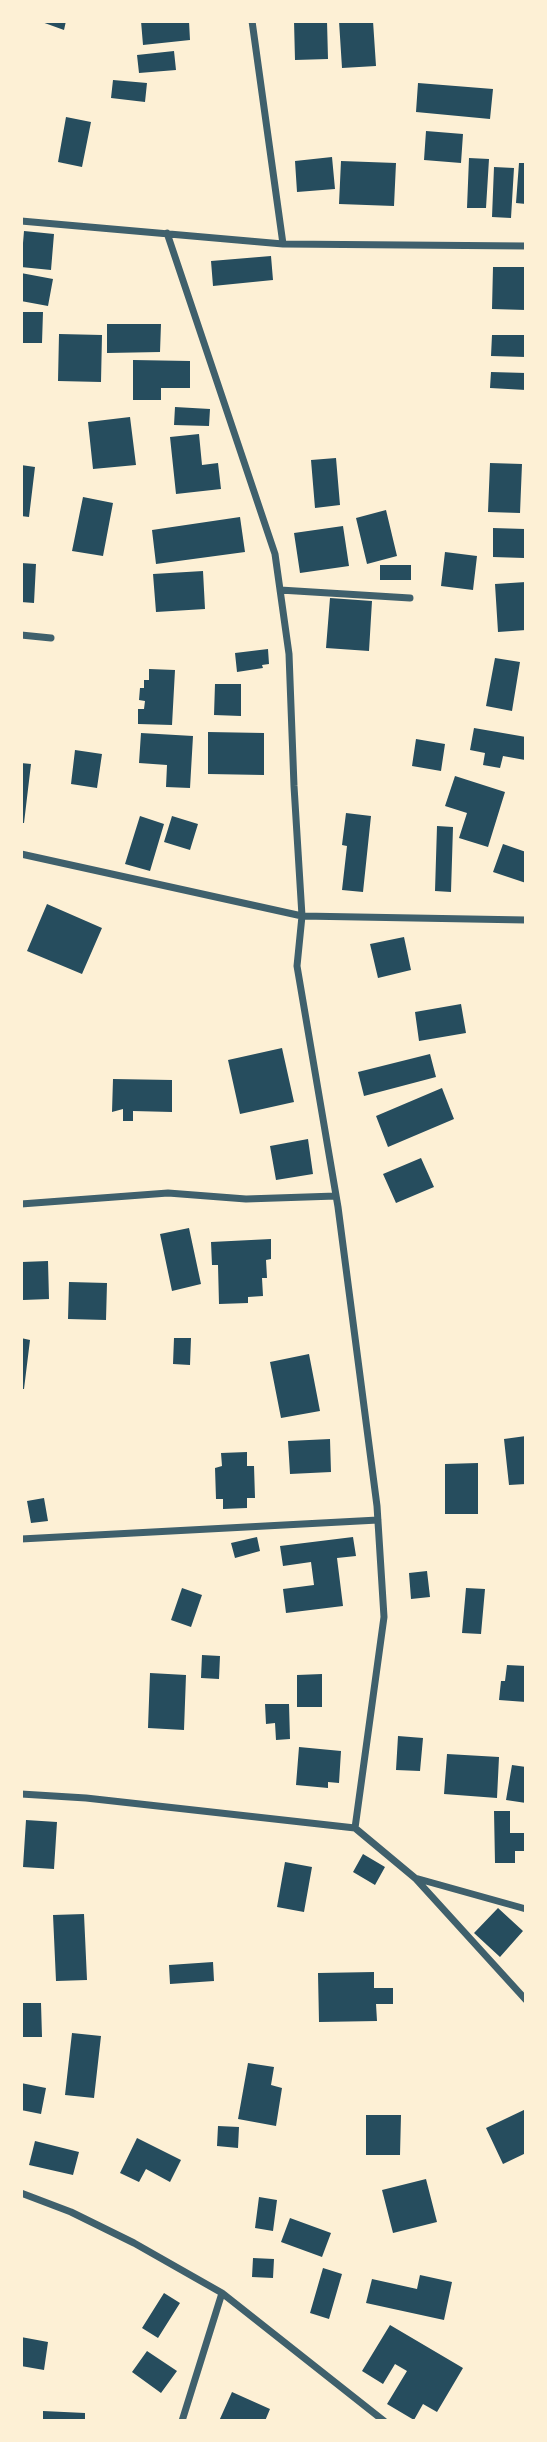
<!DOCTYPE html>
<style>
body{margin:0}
#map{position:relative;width:547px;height:2442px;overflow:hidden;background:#fdf0d5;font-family:"PT Sans Narrow",sans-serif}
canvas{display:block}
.frame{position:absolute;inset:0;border:23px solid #fdf0d5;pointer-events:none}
</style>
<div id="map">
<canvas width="547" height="2442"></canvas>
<div class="frame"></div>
</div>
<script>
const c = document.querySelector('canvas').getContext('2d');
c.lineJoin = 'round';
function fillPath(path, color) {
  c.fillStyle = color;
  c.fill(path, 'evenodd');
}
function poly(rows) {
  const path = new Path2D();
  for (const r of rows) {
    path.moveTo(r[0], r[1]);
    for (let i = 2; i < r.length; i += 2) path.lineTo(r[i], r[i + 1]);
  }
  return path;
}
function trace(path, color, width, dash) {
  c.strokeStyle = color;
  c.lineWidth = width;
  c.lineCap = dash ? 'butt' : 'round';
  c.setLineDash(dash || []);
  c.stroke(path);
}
const building = poly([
 [39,21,66,21,64,30],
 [141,21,189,21,190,40,143,45],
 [294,21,327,21,328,59,295,60],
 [339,21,373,21,376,66,342,68],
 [174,51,176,70,139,73,137,55],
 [113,80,147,83,145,102,111,98],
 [418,83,493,89,490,119,416,112],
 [66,117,91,122,82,167,58,162],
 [426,131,463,134,461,163,424,160],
 [332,157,335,189,297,192,295,161],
 [469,158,489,159,486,208,467,208],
 [341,161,396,163,394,206,339,204],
 [519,163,526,163,526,204,516,203],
 [494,167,514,168,511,218,492,217],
 [24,231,54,234,51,270,21,267],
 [271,256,273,280,213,286,211,261],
 [493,267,526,267,526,310,492,309],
 [21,273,53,279,48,306,21,301],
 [21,312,43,312,42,343,21,343],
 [107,324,161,324,160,352,107,353],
 [59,334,102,335,101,382,58,381],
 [492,335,526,335,526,357,491,356],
 [133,360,190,361,190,388,161,388,161,400,133,400],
 [491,372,526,373,526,390,490,388],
 [175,407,210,409,209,426,174,425],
 [130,417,136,465,93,469,88,422],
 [199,434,202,465,218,463,221,489,176,494,170,437],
 [336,458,340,505,315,508,311,460],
 [490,463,522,464,520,513,488,512],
 [21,465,35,467,29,517,21,516],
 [83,497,113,503,103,556,72,551],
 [386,510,397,556,367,564,356,518],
 [240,517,245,552,156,564,152,530],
 [343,526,349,566,300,573,294,533],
 [493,528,525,529,524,558,493,557],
 [445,552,477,556,473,590,441,586],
 [21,563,36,564,34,603,21,602],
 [380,565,411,565,411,580,380,580],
 [203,571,205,609,156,612,153,574],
 [526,582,526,630,498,632,495,584],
 [330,598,372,601,369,651,326,648],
 [268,649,269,664,262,665,263,668,237,672,235,653],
 [495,658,520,662,512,711,486,706],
 [149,669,175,670,172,725,138,724,138,709,144,709,145,701,139,700,140,688,144,688,144,680,149,680],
 [215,684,241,684,241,716,214,715],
 [474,728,526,737,525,760,503,756,500,768,483,765,485,753,470,750],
 [208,732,264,733,264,775,208,774],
 [141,733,193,736,190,788,166,787,167,765,139,763],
 [416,739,445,744,441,771,412,766],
 [75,750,102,754,97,788,71,784],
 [21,763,31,764,24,823,21,823],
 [455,776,505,792,488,847,459,838,467,813,445,806],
 [346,813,371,816,363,892,342,890,347,846,342,845],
 [140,816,164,824,150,871,125,864],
 [172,816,198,824,190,850,164,842],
 [437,826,453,827,451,892,435,891],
 [503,844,526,852,526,883,493,872],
 [47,904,102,928,82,974,27,951],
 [404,937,411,970,378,978,370,944],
 [461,1004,466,1033,419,1041,415,1012],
 [282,1048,294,1102,240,1114,228,1060],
 [430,1054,436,1077,364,1096,358,1072],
 [113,1079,172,1080,172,1112,133,1111,133,1121,123,1121,123,1109,112,1112],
 [442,1088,454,1119,388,1147,376,1116],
 [308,1139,313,1174,276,1180,270,1146],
 [421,1158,434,1187,396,1203,383,1174],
 [189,1228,201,1284,172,1291,160,1234],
 [271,1239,271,1259,266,1260,267,1278,262,1278,263,1296,248,1297,248,1303,219,1304,218,1265,212,1265,211,1242],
 [48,1261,49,1299,23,1300,22,1262],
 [69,1282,107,1283,106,1320,68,1319],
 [21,1338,30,1340,24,1389,21,1389],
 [174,1338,191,1338,190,1365,173,1364],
 [309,1354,320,1411,281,1418,270,1362],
 [526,1436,526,1484,509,1485,504,1439],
 [330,1439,331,1472,290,1474,288,1441],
 [247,1452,247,1466,254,1466,255,1498,247,1498,247,1508,223,1509,223,1499,216,1499,215,1468,222,1466,221,1453],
 [478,1463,478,1514,445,1514,445,1464],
 [44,1498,48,1521,31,1523,27,1501],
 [257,1537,260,1551,235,1558,231,1543],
 [353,1537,356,1556,337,1558,343,1606,286,1613,283,1589,314,1585,311,1562,283,1566,280,1546],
 [427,1571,430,1597,411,1599,409,1573],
 [182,1588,202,1595,191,1627,171,1620],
 [466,1588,485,1589,481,1634,462,1633],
 [202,1655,220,1656,219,1679,201,1678],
 [507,1665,526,1666,526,1702,499,1700,501,1681,505,1681],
 [150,1673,186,1675,184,1730,148,1728],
 [322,1674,322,1707,297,1707,297,1675],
 [265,1704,289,1704,290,1739,276,1740,275,1723,266,1724],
 [398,1736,423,1738,420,1771,396,1770],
 [299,1747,341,1751,339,1783,328,1782,328,1788,296,1785],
 [447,1754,499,1757,497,1798,444,1794],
 [512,1765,526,1767,526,1803,506,1800],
 [494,1811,510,1811,510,1833,526,1833,526,1851,515,1851,515,1863,495,1863],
 [26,1820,57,1822,54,1869,23,1867],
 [363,1854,385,1867,375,1885,353,1872],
 [285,1862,312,1867,304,1912,277,1907],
 [498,1908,523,1931,500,1957,474,1933],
 [84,1914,87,1980,56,1981,53,1915],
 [213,1962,214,1981,170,1984,169,1965],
 [374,1972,374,1988,393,1988,393,2004,376,2004,377,2021,319,2022,318,1973],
 [21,2003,41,2003,42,2037,21,2037],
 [72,2033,101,2036,94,2098,65,2095],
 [248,2063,274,2067,271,2085,282,2088,276,2126,238,2119],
 [21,2083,46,2088,41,2114,21,2110],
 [526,2109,526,2153,503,2164,486,2128],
 [366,2115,401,2115,400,2155,366,2155],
 [218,2126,239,2127,238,2148,217,2146],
 [137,2138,181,2160,170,2182,146,2169,139,2182,120,2173],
 [35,2141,79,2152,73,2175,29,2165],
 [426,2179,437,2222,393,2233,382,2190],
 [259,2197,277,2200,273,2231,255,2228],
 [290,2218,331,2233,322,2257,281,2242],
 [253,2258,274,2259,273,2278,252,2277],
 [323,2268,342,2274,329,2319,310,2313],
 [420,2275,452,2282,444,2320,366,2303,372,2279,417,2289],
 [164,2293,180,2303,158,2338,142,2328],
 [390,2325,463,2368,437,2412,423,2404,414,2420,387,2404,407,2371,395,2364,383,2384,362,2371],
 [21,2337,48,2342,44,2370,21,2366],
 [147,2351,177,2371,161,2393,132,2372],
 [232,2392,270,2409,265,2421,219,2421],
 [43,2411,85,2413,85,2421,43,2421]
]);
const minor = poly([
 [252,21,283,244],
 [21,221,283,244,526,246],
 [167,233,275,554,289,654,294,786,302,916,297,966,338,1207,377,1506,384,1617,355,1828],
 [280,590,410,598],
 [21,635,51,638],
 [21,854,302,916,526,920],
 [21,1204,168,1193,246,1199,336,1196],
 [21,1539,378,1520],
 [21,1794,86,1798,355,1828],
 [355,1828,415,1878,526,2000],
 [415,1878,526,1909],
 [21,2193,71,2212,134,2243,222,2293,384,2421],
 [182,2421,222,2293]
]);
fillPath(building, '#264d5e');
trace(minor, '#3f606c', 7);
</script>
